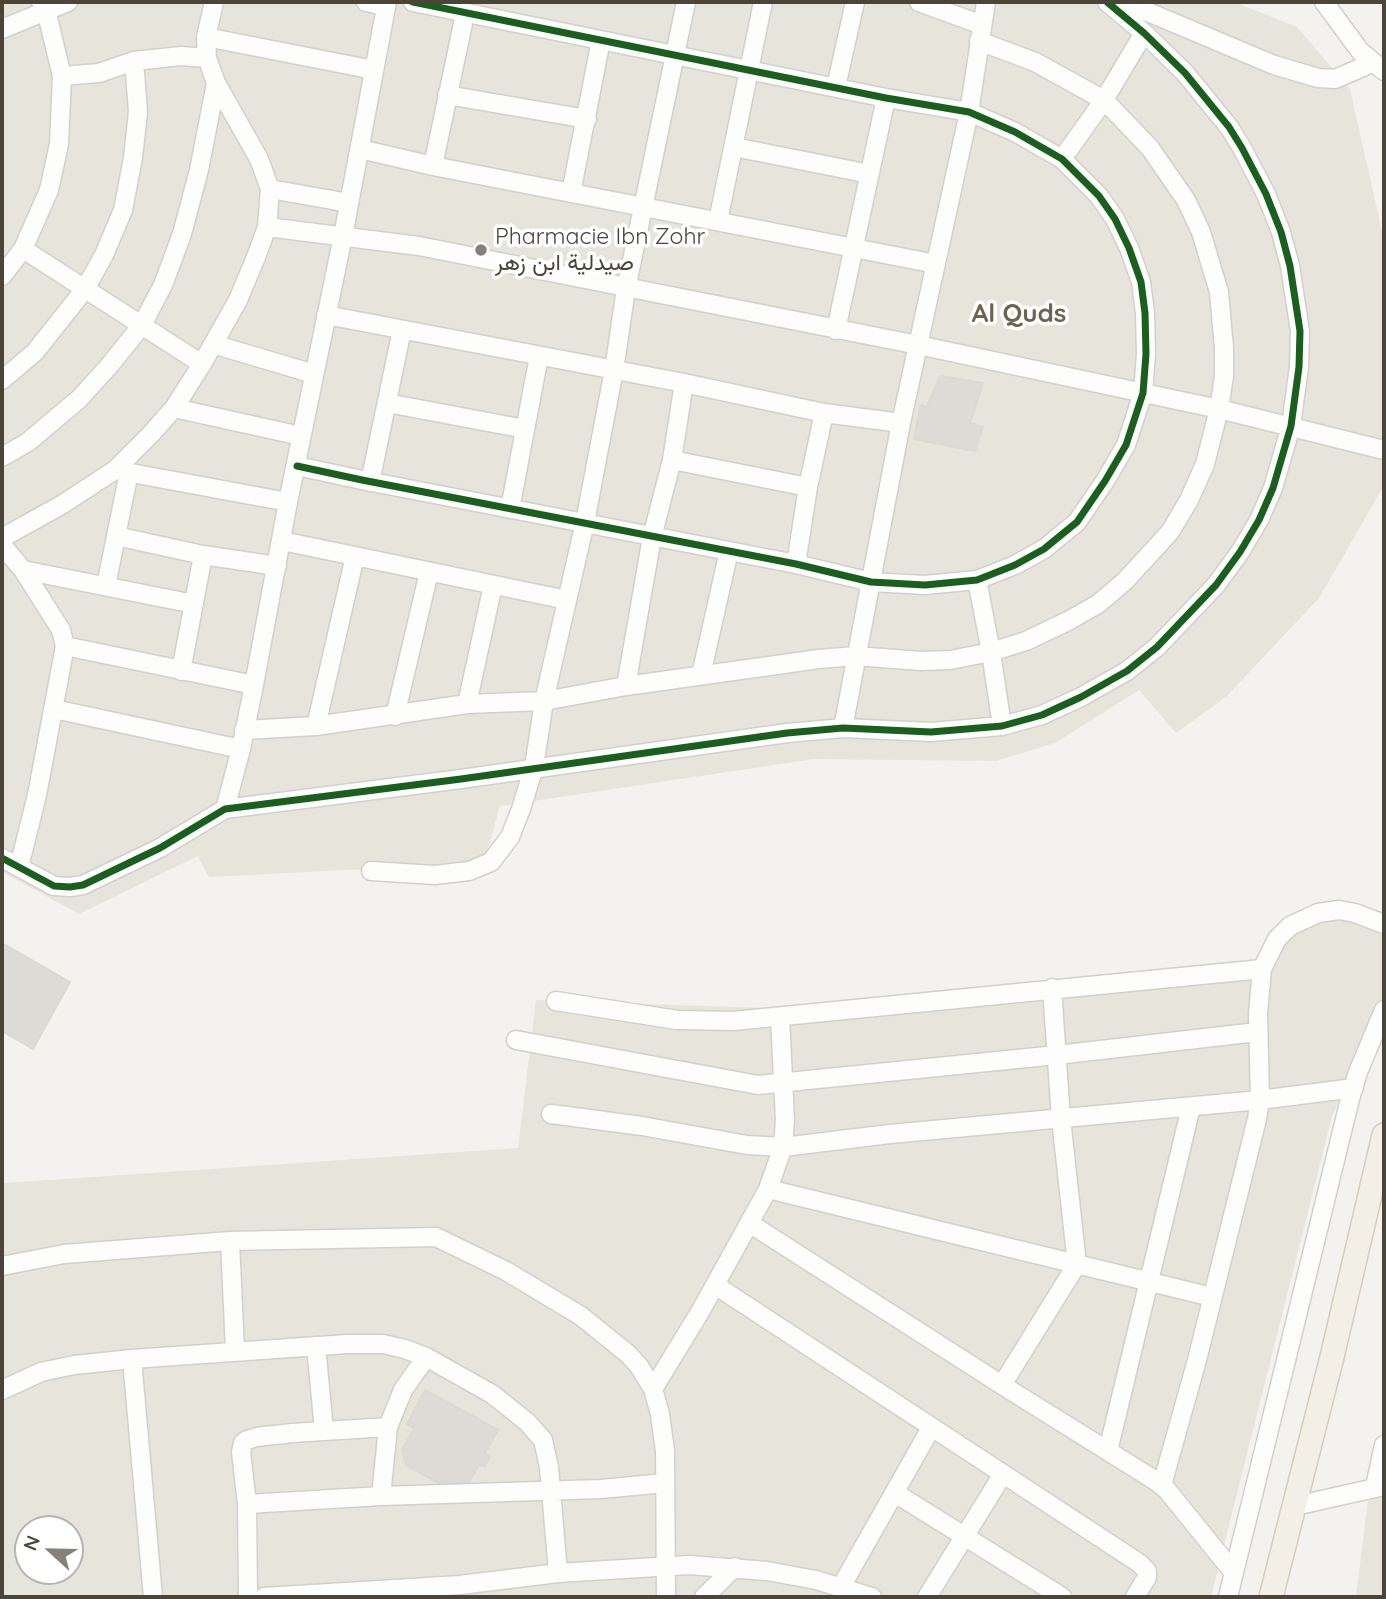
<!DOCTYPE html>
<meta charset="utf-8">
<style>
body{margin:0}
#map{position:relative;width:1386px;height:1599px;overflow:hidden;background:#f4f2ee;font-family:Quicksand,sans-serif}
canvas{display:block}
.frame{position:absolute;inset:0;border:4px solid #4b4439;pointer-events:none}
.north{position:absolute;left:14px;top:1515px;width:70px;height:70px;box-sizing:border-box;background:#fff;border:2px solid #b7b4b0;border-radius:50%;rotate:292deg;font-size:19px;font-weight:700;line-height:28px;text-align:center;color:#4b4439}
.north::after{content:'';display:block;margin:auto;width:24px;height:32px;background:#868178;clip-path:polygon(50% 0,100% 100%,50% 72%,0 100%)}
</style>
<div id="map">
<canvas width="1386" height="1599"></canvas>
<div class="frame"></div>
<div class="north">N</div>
</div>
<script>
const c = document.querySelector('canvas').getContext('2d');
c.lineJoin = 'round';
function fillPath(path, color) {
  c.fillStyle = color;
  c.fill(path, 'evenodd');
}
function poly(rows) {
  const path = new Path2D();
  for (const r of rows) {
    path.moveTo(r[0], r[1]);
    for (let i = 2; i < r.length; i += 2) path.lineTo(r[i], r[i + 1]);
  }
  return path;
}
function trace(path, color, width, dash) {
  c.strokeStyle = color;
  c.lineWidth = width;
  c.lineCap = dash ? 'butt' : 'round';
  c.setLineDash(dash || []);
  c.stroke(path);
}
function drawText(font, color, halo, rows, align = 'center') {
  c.font = font + ' Quicksand,Vazirmatn,sans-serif';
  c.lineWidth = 7;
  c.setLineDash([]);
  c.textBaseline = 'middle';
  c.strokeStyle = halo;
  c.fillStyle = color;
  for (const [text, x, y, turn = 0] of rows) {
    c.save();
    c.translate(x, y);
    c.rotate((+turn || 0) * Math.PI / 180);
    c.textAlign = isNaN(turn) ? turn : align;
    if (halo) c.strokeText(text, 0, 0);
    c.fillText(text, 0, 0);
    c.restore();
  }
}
const residential = poly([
 [2,2,1234,2,1297,27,1350,89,1384,240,1384,479,1382,489,1319,598,1226,697,1176,733,1139,690,1055,743,996,761,814,759,500,806,484,863,209,877,198,856,79,914,2,872],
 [1338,905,1384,914,1384,1002,1332,1116,1211,1597,2,1597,2,1185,5,1183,518,1148,536,1000,762,1008,1258,959,1273,928,1303,911],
 [28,1529,70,1529,70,1571,28,1571],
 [1384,1433,1384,1597,1356,1597,1367,1507]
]);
const building = poly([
 [940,376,983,383,970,423,983,427,975,451,914,439,921,405,927,407,940,376],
 [2,943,70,982,33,1049,2,1031,2,943],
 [425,1390,498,1430,485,1453,490,1457,485,1466,479,1465,469,1482,439,1483,406,1465,402,1450,414,1429,407,1424,425,1390]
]);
const minor = poly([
 [366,2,386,6],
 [919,2,982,25],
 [1324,2,1360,51,1384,71],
 [1116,5,1148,12,1274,65,1318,78,1335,79,1372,63],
 [2,29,68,2],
 [206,37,374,70],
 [62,76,99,73,134,61,181,56,207,58],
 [836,87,855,2],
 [447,95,587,119],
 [734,147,870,174],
 [360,149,433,166,936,264],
 [1062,159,1104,100,1144,33],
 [433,166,465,14],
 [270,189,349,203],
 [571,193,601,40],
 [718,221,763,2],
 [267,227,419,246,918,345,1219,409,1384,450],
 [23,249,202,364],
 [2,276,23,249,49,190,59,144,62,76,46,10,41,2],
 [326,315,684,383,824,413,901,423],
 [836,330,886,98],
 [213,344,314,374],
 [2,380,35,352,85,289,104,255,123,210,133,158,138,112,134,61],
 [387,403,525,429],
 [174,408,301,436],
 [2,457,28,442,79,399,109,366,142,325,163,285,182,234,199,170,216,83],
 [672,460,808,487],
 [297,466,362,480,796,564,871,582,925,585,977,580,1015,565,1044,549,1077,522,1105,481,1126,445,1143,393,1146,354,1145,313,1141,282,1129,248,1115,219,1099,196,1062,159,1015,132,969,112,886,98,413,2],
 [115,470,288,502],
 [370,482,402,330],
 [510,509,539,356],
 [116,536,203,555,277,566],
 [2,538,63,504,115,470,151,434,174,408,202,364,238,300,256,257,267,227,270,189,259,159,216,83,207,58,206,37,214,2],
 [282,541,567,600],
 [2,545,23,570,61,630,65,646,37,795,19,867],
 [796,564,808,487,824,413],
 [23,570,194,604],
 [977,580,991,652,1002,726],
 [106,586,129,472],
 [65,646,254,685],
 [181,671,203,555],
 [701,675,729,551],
 [626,686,652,537,672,460,684,383],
 [467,704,493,585],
 [54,709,241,749],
 [395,716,429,572],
 [316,726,355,556],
 [843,728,901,423,969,112,986,2],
 [244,730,316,726,467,704,544,701,626,686,819,659,856,656,921,661,950,660,991,652,1026,641,1068,621,1098,604,1125,581,1170,532,1189,500,1205,464,1219,409,1224,376,1224,348,1219,292,1201,232,1186,200,1150,148,1104,100,1035,62,979,41],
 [225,809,241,749,254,685,288,502,343,236,387,2],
 [2,858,54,886,70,887,83,885,160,848,225,809,461,779,787,733,843,728,931,732,1002,726,1042,715,1081,697,1127,671,1157,647,1216,585,1240,552,1259,520,1273,488,1291,426,1299,367,1300,331,1290,266,1281,232,1266,194,1242,148,1229,127,1185,73,1144,33,1107,2],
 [371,871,435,875,469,871,491,862,510,837,521,809,534,767,544,701,585,522,614,370,626,289,686,2],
 [556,1001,677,1020,733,1021,1262,969],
 [516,1040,758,1085,1057,1055,1257,1032],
 [551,1114,642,1126,747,1145,783,1147,890,1134,1260,1100,1354,1088],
 [768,1189,1212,1297],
 [749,1223,1002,1385,1156,1481,1167,1490,1234,1573],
 [230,1241,235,1351],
 [2,1266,64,1254,230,1241,436,1237,506,1271,581,1316,628,1354,639,1366,653,1389],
 [715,1285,1139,1563,1147,1571,1147,1577,1135,1597],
 [316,1346,324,1430],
 [132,1359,153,1597],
 [1002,1385,1077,1264,1061,1119,1052,988],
 [2,1390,41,1372,74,1365,132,1359,347,1344,383,1344,405,1349,426,1357,492,1394,527,1422,543,1440,549,1467,558,1573],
 [1108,1451,1191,1107],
 [1162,1485,1197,1360,1257,1119,1260,1100,1258,1013,1262,969,1277,939,1290,926,1318,913,1339,910,1355,913,1384,924],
 [1375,1487,1384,1445],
 [895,1493,1062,1597],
 [381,1496,388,1427,403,1390,426,1357],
 [247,1504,381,1496,601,1489,665,1483],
 [1295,1506,1384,1486],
 [841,1587,931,1428],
 [248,1597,247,1504,241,1452,243,1443,247,1440,257,1437,292,1433,388,1427],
 [264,1597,460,1585,558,1573,689,1565,767,1571,816,1580,872,1597],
 [666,1597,665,1451,660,1414,653,1389,700,1312,768,1189,783,1147,785,1120,780,1017],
 [704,1597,735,1567],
 [927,1597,1003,1474],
 [1228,1597,1350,1099,1358,1072,1384,1010]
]);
const major = poly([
 [1271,1597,1332,1357,1384,1135]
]);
const cycleway = poly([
 [297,466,362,480,796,564,871,582,925,585,977,580,1015,565,1044,549,1077,522,1105,481,1126,445,1143,393,1146,354,1145,313,1141,282,1129,248,1115,219,1099,196,1062,159,1015,132,969,112,886,98,413,2],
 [2,858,54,886,70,887,83,885,160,848,225,809,461,779,787,733,843,728,931,732,1002,726,1042,715,1081,697,1127,671,1157,647,1216,585,1240,552,1259,520,1273,488,1291,426,1299,367,1300,331,1290,266,1281,232,1266,194,1242,148,1229,127,1185,73,1144,33,1107,2]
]);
const markers = [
 [481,250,7,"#868178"]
];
const poiNames = [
 ["Pharmacie Ibn Zohr",495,237],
 ["صيدلية ابن زهر",495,263]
];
const quarterNames = [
 ["Al Quds",1019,314]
];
fillPath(residential, '#e7e4dc');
fillPath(building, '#dedbd6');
trace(building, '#dcd9d4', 2);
trace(minor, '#d2d0cb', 21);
trace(major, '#d6cebb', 26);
trace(minor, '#fdfdfc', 18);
trace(major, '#f2efe6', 23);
trace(cycleway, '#1b5e20', 7);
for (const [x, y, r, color] of markers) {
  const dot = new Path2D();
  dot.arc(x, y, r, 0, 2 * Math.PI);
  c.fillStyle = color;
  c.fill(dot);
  trace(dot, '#fff', 2.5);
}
drawText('23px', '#4b4439', '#fff', poiNames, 'left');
drawText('bold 26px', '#6e6250', '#fff', quarterNames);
</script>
